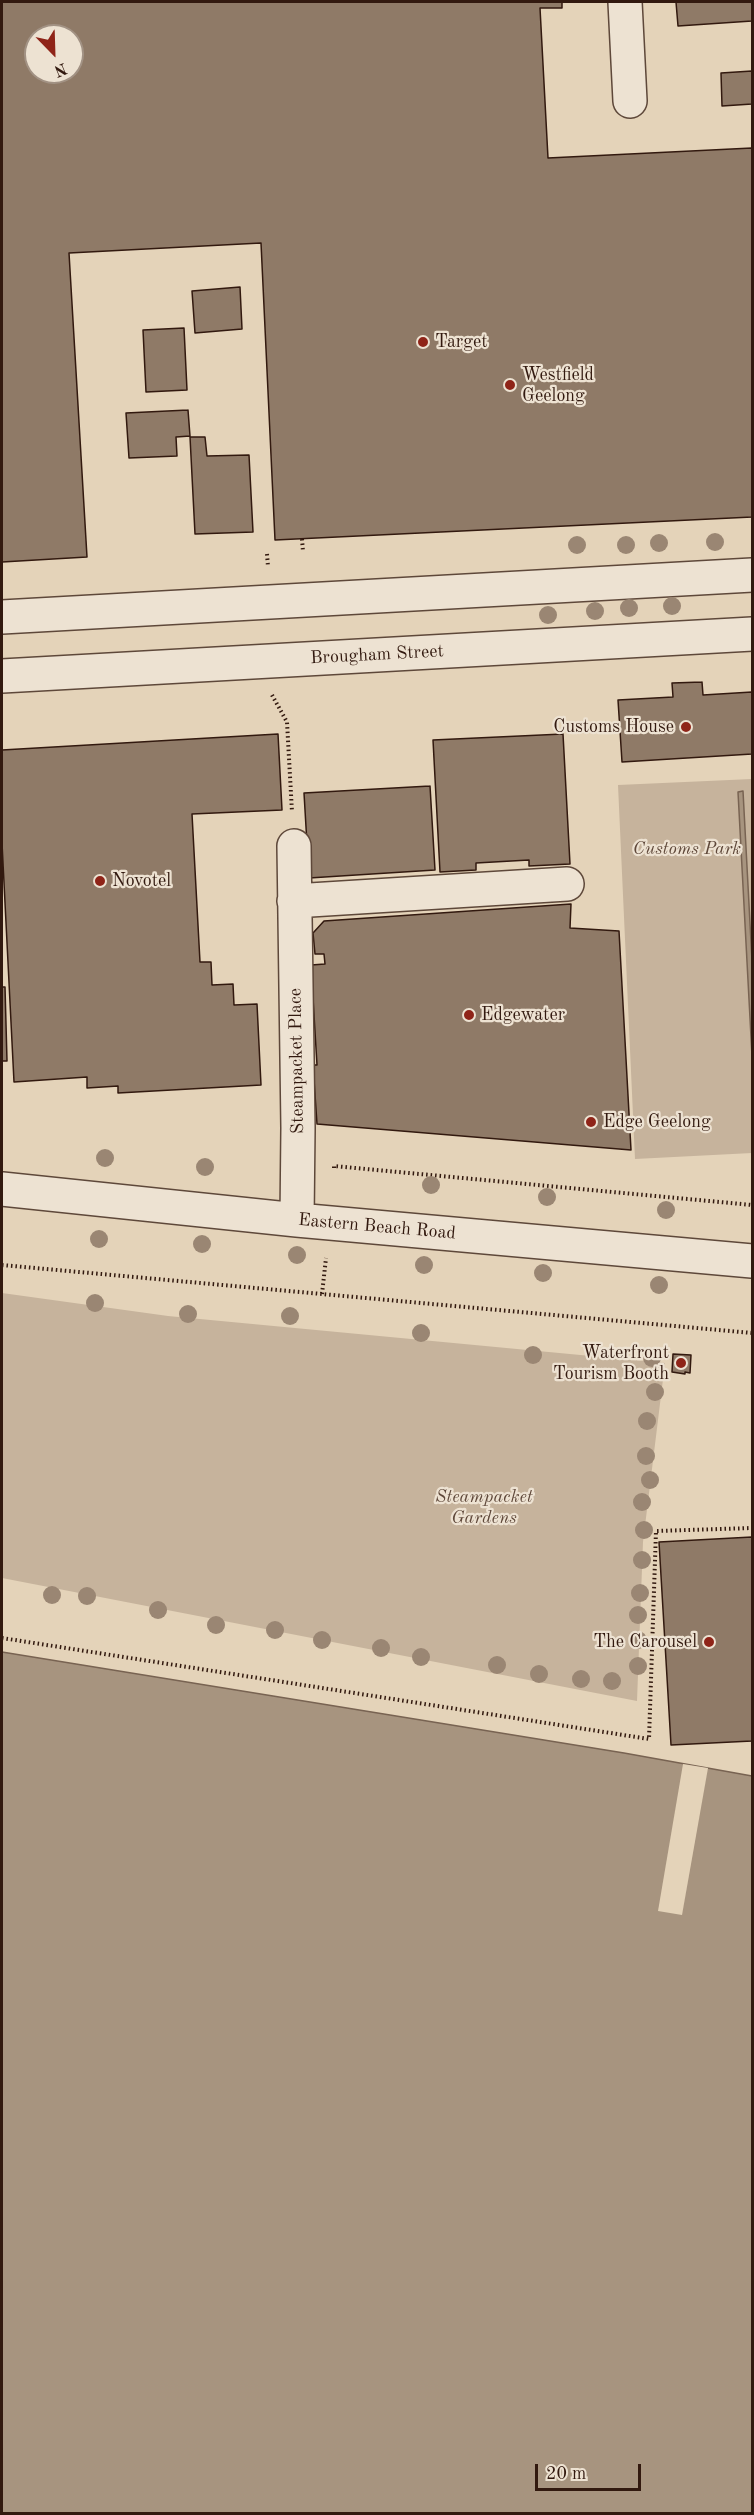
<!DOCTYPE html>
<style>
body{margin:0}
#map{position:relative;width:754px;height:2515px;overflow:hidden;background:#e4d3b9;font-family:"Old Standard TT",serif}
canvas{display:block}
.frame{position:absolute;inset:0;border:3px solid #32190f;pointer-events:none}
.north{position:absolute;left:24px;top:24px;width:60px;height:60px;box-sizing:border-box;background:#ede2d2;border:2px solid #a29284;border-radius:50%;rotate:157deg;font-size:16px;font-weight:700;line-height:24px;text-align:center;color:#32190f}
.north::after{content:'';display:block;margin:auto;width:21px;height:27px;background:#8f2418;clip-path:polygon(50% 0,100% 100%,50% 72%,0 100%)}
.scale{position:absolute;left:535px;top:2464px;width:106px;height:27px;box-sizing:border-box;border:3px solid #32190f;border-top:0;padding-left:8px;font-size:18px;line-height:21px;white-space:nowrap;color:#32190f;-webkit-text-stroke:4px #ede2d2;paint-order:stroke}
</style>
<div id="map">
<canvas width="754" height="2515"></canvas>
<div class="frame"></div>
<div class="north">N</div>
<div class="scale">20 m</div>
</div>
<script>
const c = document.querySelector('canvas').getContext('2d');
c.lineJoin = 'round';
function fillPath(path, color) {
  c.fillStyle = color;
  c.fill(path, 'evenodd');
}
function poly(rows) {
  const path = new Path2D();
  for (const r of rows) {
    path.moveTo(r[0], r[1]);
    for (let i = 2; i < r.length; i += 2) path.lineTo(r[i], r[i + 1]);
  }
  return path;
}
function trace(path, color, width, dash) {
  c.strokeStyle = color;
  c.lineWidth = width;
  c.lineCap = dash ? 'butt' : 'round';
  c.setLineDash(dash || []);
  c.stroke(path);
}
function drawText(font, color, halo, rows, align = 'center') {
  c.font = font + ' "Old Standard TT",serif';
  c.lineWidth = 4.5;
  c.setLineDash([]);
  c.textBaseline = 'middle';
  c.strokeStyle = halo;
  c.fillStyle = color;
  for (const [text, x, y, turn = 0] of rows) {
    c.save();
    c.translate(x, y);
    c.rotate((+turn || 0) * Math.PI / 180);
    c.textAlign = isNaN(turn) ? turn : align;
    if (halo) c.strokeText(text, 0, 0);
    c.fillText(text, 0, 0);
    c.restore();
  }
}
const green = poly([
 [752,779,752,1153,635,1159,618,785],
 [2,1293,168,1316,665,1363,643,1542,637,1701,2,1578]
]);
const water = poly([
 [743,791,752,961,752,1056,738,792,743,791],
 [2,1652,624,1753,752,1776,752,2513,2,2513,2,1652]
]);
const pier = poly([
 [683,1764,708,1768,682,1915,658,1911]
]);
const building = poly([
 [2,2,562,2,562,8,540,8,548,158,752,148,752,517,275,540,261,243,69,253,87,557,2,562,2,2],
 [36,36,72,36,72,72,36,72,36,36],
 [676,2,752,2,752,21,678,26,676,2],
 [752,71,752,104,722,106,721,73,752,71],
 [240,287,242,329,195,333,192,291,240,287],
 [184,328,187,390,146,392,143,330,184,328],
 [188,410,190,436,176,437,177,456,129,458,126,413,188,410],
 [190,437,205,437,207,456,249,455,253,532,195,534,190,437],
 [702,682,703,695,752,692,752,754,622,762,618,700,673,697,672,683,702,682],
 [278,734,282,810,192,814,200,962,211,962,212,985,233,984,234,1005,257,1004,261,1085,118,1093,118,1086,87,1088,87,1077,14,1082,2,843,2,750,278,734],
 [563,734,570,864,529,866,529,860,476,863,476,870,440,872,433,740,563,734],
 [430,786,435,870,309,878,304,793,430,786],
 [571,904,570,928,619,931,631,1150,317,1124,313,1065,317,1065,311,965,325,964,324,954,315,954,313,933,324,921,571,904],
 [2,987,5,987,7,1061,2,1061,2,987],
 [673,1354,691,1355,690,1373,685,1372,685,1374,672,1372,673,1354],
 [752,1537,752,1741,671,1745,659,1542,752,1537]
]);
const path = poly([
 [302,539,303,552],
 [267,554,268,567],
 [272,695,287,722,292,812],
 [334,1168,334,1166,752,1205],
 [2,1265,752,1333],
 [322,1294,326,1258],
 [2,1638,649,1739,656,1531,752,1528]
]);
const minor = poly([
 [625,2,630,101],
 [2,617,752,575],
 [2,676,752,634],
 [294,846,298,1128,297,1220],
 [294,901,567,884],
 [2,1189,297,1220,752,1261]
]);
const trees = [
 [715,542],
 [659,543],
 [577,545],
 [626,545],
 [672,606],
 [629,608],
 [595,611],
 [548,615],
 [105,1158],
 [205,1167],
 [431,1185],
 [547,1197],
 [666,1210],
 [99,1239],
 [202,1244],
 [297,1255],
 [424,1265],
 [543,1273],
 [659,1285],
 [95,1303],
 [188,1314],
 [290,1316],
 [421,1333],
 [533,1355],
 [652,1358],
 [655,1392],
 [647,1421],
 [646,1456],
 [650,1480],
 [642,1502],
 [644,1530],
 [642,1560],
 [640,1593],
 [52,1595],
 [87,1596],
 [158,1610],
 [638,1615],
 [216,1625],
 [275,1630],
 [322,1640],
 [638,1640],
 [381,1648],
 [421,1657],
 [497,1665],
 [638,1666],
 [539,1674],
 [581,1679],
 [612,1681]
];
const markers = [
 [423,342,6,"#8f2418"],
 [510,385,6,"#8f2418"],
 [686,727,6,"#8f2418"],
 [100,881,6,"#8f2418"],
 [469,1015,6,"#8f2418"],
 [591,1122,6,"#8f2418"],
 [681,1363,6,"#8f2418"],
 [709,1642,6,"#8f2418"]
];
const poiNames = [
 ["Target",435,342],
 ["Westfield",522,375],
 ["Geelong",522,396],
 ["Customs House",674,727,"right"],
 ["Novotel",112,881],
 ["Edgewater",481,1015],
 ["Edge Geelong",603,1122],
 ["Waterfront",669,1353,"right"],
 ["Tourism Booth",669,1374,"right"],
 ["The Carousel",697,1642,"right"]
];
const streetNames = [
 ["Brougham Street",377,655,-3],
 ["Steampacket Place",297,1061,-91],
 ["Eastern Beach Road",377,1227,5]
];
const parkNames = [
 ["Customs Park",687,849],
 ["Steampacket",484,1497],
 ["Gardens",484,1518]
];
fillPath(green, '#c6b39c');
fillPath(water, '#a7947f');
trace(water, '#786352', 1.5);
fillPath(pier, '#e4d3b9');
fillPath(building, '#8f7a67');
trace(building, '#32190f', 1.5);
trace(minor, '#5e483a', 36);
trace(path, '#32190f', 4, [1.5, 3]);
trace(minor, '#ede2d2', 33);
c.fillStyle = '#9a8673';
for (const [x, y] of trees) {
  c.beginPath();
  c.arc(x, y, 9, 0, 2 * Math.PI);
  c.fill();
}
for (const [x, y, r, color] of markers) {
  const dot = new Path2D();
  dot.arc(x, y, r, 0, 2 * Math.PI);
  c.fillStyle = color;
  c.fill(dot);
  trace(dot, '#ede2d2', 2);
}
drawText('18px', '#32190f', '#ede2d2', poiNames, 'left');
drawText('18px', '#32190f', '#ede2d2', streetNames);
drawText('italic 18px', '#5e4739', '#ede2d2', parkNames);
</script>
